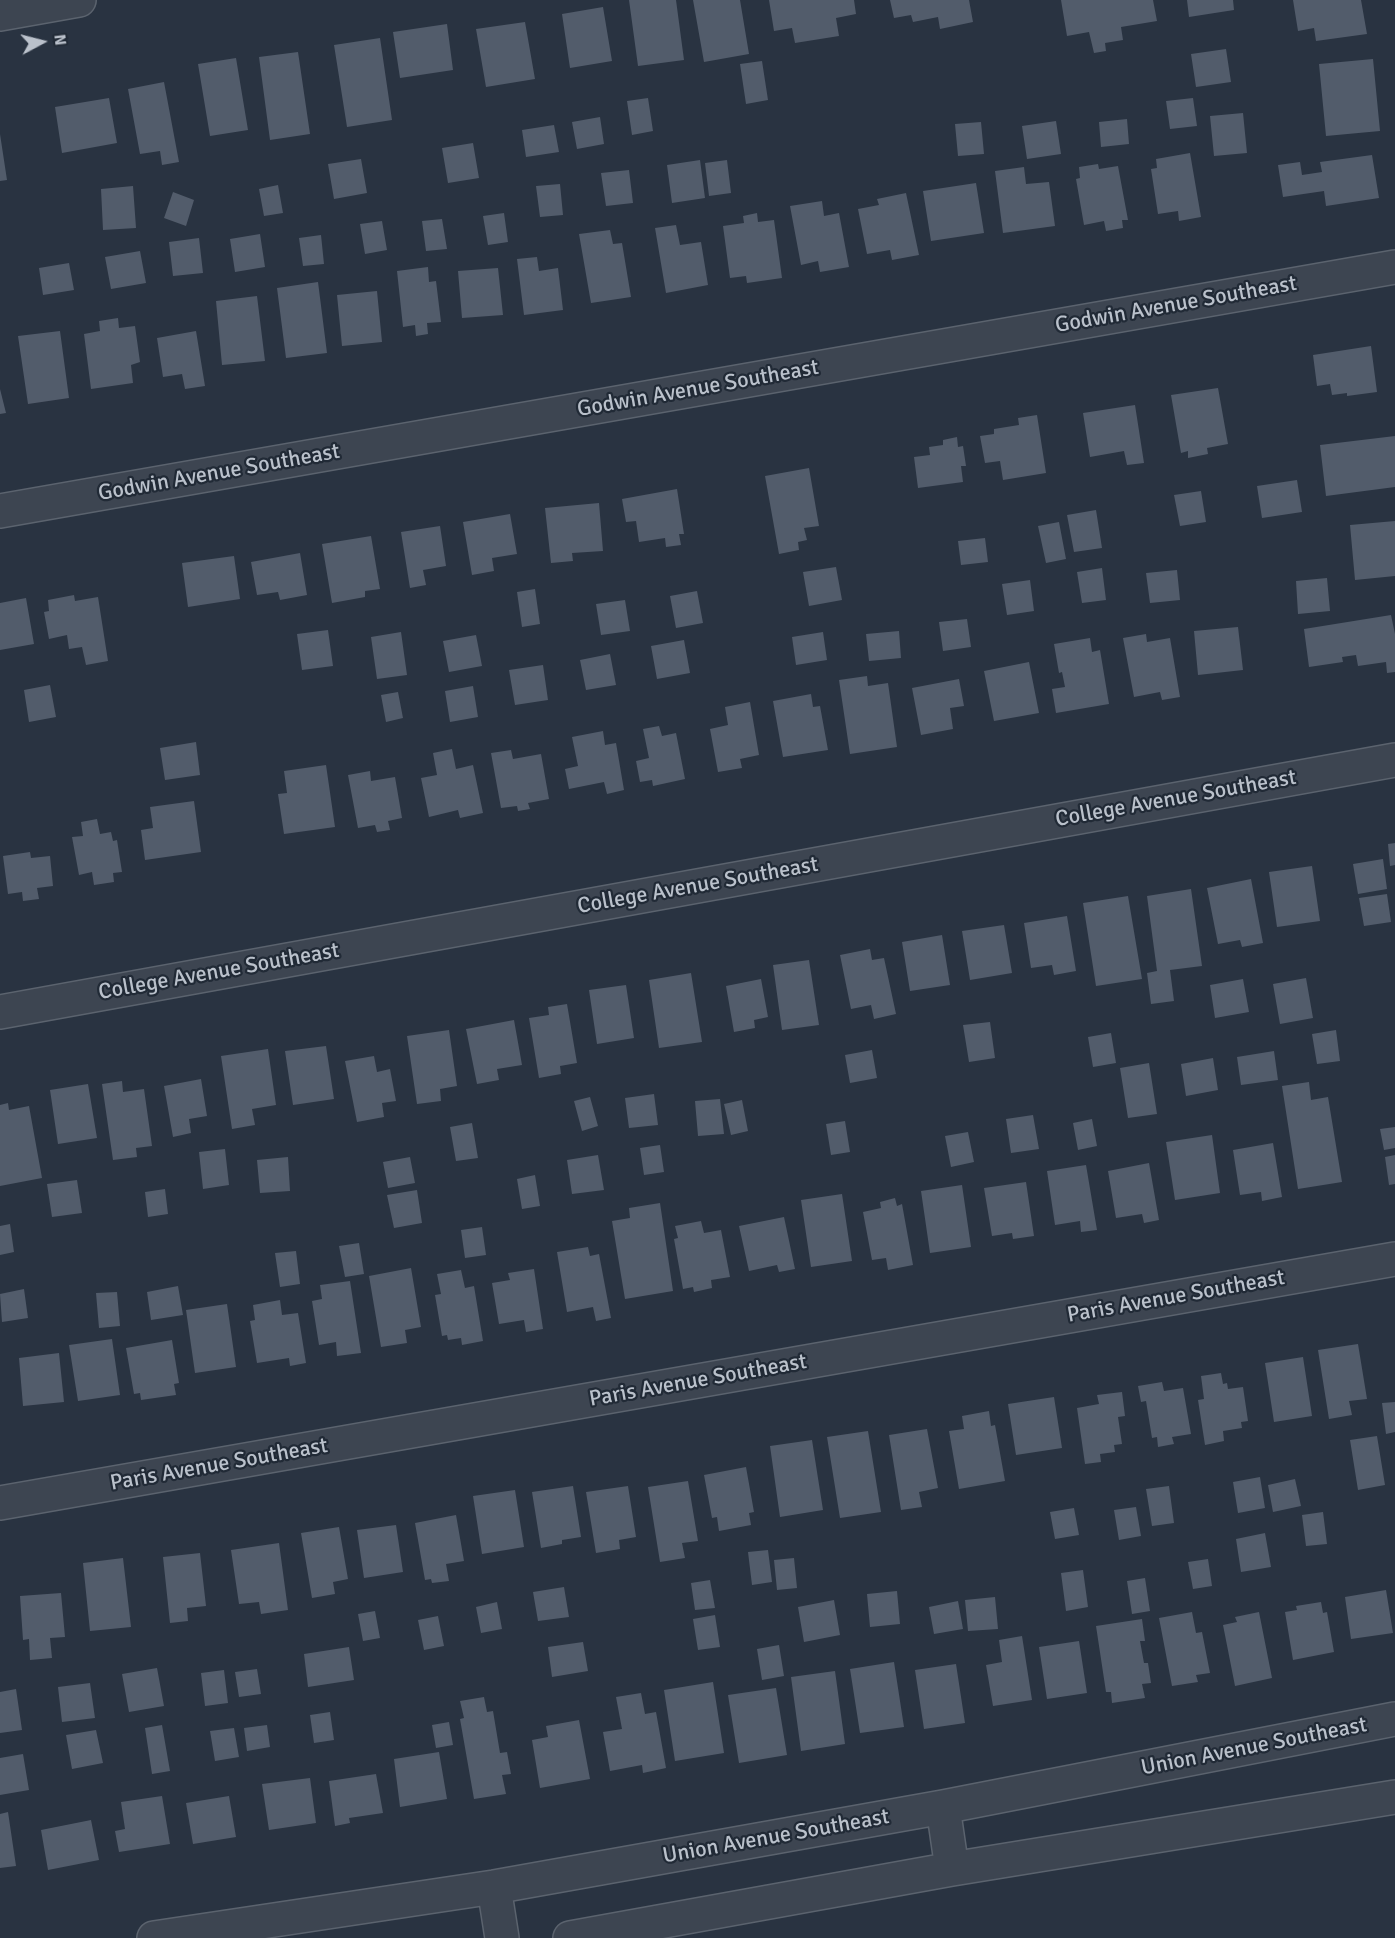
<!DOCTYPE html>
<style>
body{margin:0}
#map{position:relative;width:1395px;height:1938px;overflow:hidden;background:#293341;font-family:Signika,sans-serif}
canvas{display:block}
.north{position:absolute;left:12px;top:12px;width:60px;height:60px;-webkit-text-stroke:4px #212a36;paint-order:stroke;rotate:83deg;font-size:16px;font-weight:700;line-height:24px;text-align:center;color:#bac1cb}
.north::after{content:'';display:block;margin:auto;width:21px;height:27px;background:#bac1cb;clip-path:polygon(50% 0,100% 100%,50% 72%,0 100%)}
</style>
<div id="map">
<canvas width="1395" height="1938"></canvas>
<div class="north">N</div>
</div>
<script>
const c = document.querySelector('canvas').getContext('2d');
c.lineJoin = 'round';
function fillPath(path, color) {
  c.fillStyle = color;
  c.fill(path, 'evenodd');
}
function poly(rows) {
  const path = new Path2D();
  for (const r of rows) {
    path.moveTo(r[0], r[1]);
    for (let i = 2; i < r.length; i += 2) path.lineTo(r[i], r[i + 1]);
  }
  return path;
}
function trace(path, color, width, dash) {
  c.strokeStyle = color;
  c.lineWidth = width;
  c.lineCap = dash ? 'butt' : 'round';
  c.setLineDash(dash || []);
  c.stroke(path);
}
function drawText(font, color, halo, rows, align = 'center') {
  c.font = font + ' Signika,sans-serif';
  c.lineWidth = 4.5;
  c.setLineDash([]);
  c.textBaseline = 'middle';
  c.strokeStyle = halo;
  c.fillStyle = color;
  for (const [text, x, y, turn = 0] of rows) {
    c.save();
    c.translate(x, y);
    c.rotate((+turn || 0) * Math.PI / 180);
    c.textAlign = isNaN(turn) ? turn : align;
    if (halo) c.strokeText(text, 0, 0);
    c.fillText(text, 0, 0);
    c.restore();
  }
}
const building = poly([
 [629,0,676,0,684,60,638,66],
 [693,0,740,0,749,54,704,62],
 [769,0,854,0,856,14,836,18,839,36,795,43,792,28,774,31],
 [890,0,969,0,973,22,940,29,938,17,913,22,911,15,894,18],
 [1061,0,1153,0,1157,21,1121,27,1123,40,1105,43,1106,51,1094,53,1089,32,1067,36],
 [1187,0,1233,0,1234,10,1189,17],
 [1293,0,1361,0,1367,34,1316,41,1314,28,1298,31],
 [603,7,612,61,570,68,562,14],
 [525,22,535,79,486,87,476,29],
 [447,24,453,70,400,78,393,32],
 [380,38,392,120,347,127,334,45],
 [1226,49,1231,82,1196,87,1191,54],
 [298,52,310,134,270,140,259,57],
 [236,58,248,130,210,136,198,64],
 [1373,59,1380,131,1326,136,1319,64],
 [762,61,768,100,746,104,740,64],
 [164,82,179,162,162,165,160,151,140,154,128,89],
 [109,98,117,143,62,153,55,107],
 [648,98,653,131,632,135,627,101],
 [1193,98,1197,126,1170,129,1166,101],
 [1243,113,1247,153,1214,156,1210,116],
 [600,117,604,144,577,149,572,122],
 [1127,119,1129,144,1101,147,1099,122],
 [1056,121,1061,154,1027,159,1022,126],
 [981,122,984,154,958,156,955,124],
 [554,125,559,152,526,157,522,130],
 [0,134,7,180,0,181],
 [473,143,479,178,448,183,442,148],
 [1190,153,1201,217,1179,221,1178,211,1158,214,1151,169,1157,168,1156,159],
 [1372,155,1379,198,1326,206,1324,191,1283,197,1278,165,1300,162,1302,175,1322,172,1320,162],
 [361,159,367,193,334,199,328,164],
 [700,160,705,198,672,203,667,165],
 [727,160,731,193,709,196,705,163],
 [1098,164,1099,169,1118,166,1128,220,1122,220,1123,228,1106,231,1104,221,1084,225,1076,179,1080,178,1079,167],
 [1024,167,1026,184,1049,182,1055,226,1003,233,995,171],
 [629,170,633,203,606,206,601,173],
 [976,183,984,233,931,241,923,191],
 [560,184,563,215,540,217,536,186],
 [278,185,283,213,264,216,259,189],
 [133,186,136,228,103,230,101,189],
 [173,192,194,200,186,226,164,218],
 [906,193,919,255,892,260,890,250,867,254,858,209,879,205,877,199],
 [822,201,824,216,839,213,849,267,820,272,818,261,801,265,790,206],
 [504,213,508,242,488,245,483,216],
 [757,213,758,222,774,220,782,278,747,283,746,276,730,278,723,226,744,223,743,216],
 [442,219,447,249,426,251,422,221],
 [382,221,387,250,365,254,360,224],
 [676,225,680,245,701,242,708,285,666,293,655,228],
 [610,230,613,244,622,243,631,297,591,303,579,234],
 [260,234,265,267,235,272,230,239],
 [321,235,324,264,303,266,299,238],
 [199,238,203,273,173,276,169,242],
 [140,251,146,283,111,289,105,257],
 [537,257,539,271,558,268,563,310,524,315,517,259],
 [69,263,74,290,43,295,39,268],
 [428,267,429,282,436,281,441,322,427,323,428,334,416,336,415,325,403,327,397,271],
 [498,268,503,315,462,318,458,271],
 [318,282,327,353,286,358,277,288],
 [377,291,382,342,342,346,337,295],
 [257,296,265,361,222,365,216,301],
 [118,318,119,328,135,326,140,362,131,365,133,383,91,389,84,334,100,331,99,321],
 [60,331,69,398,28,404,18,336],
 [196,331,205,386,185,389,182,374,163,377,157,338],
 [1371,346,1377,392,1347,396,1347,393,1332,395,1330,384,1317,386,1313,355],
 [1218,388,1228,444,1207,448,1208,454,1188,458,1188,451,1181,453,1171,395],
 [0,389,6,413,0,414],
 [1135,405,1144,463,1127,465,1124,451,1090,457,1083,413],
 [1037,415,1046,473,1003,480,1000,461,985,463,980,436,994,434,994,429,1019,425,1018,418],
 [1395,436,1395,487,1326,496,1320,445],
 [957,437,958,447,963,446,966,466,961,466,963,482,918,488,914,457,930,455,929,447,943,445,943,440],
 [809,468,819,526,804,528,807,540,798,542,799,550,779,554,765,476],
 [1297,480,1302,512,1262,518,1257,486],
 [677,489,684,534,679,534,681,545,666,547,665,538,639,542,636,521,626,522,622,499],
 [1201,491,1206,522,1180,526,1174,495],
 [599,503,603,551,572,553,573,561,551,563,545,508],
 [1096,510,1102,548,1074,552,1067,515],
 [510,514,517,554,492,558,494,571,472,575,463,522],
 [1395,521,1395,576,1355,580,1350,525],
 [1059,522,1066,559,1046,563,1038,526],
 [440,526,446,566,423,570,426,585,410,588,401,532],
 [371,536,380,589,365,591,365,597,332,603,322,544],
 [985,538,988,562,961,565,958,541],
 [300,553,307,595,280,600,278,592,257,595,251,562],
 [234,556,240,599,188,607,182,563],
 [836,567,842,600,809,606,803,572],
 [1102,568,1106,600,1082,603,1077,572],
 [1177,570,1180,600,1150,603,1146,573],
 [1327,578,1330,611,1298,614,1296,581],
 [1030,580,1034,611,1007,615,1002,584],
 [535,589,540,624,522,627,517,592],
 [697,591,703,623,676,628,670,596],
 [74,595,75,601,98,597,108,661,86,665,82,647,69,649,67,635,49,639,44,612,49,611,48,600],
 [26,598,34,644,0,650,0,603],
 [625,600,630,631,601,635,596,604],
 [1391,615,1395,634,1395,672,1387,673,1386,662,1358,666,1356,655,1342,657,1343,662,1309,667,1304,629],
 [967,619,971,647,943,651,939,622],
 [1238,627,1243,670,1198,675,1194,631],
 [328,630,333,666,302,670,297,634],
 [899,631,901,658,869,661,866,634],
 [401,632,407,675,377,679,371,637],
 [823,632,827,660,796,665,792,637],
 [1146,634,1147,642,1170,638,1180,697,1162,700,1160,692,1134,697,1123,638],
 [476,635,482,666,449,672,443,641],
 [1090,638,1092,652,1100,650,1109,704,1056,713,1052,689,1065,687,1062,672,1059,673,1054,644],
 [684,640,690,673,657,679,651,646],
 [610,654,616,685,586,690,580,660],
 [1029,662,1039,713,994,721,984,671],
 [543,665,548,700,515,705,509,670],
 [867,676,868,686,888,683,897,747,850,754,839,680],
 [959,679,964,706,950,708,953,729,921,735,912,688],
 [50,685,56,717,29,722,24,690],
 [473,686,478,717,450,722,445,691],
 [398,692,403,718,386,722,381,695],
 [811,694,813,707,820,706,828,750,783,757,773,701],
 [750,702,759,755,740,759,742,768,718,772,710,729,728,725,725,707],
 [659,726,662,736,676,733,685,779,653,786,652,780,640,782,636,761,649,758,643,729],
 [603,731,605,745,616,743,624,790,607,794,604,782,569,789,565,769,578,766,572,737],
 [196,742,200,775,165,780,160,748],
 [452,749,456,769,473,765,483,813,460,818,458,810,429,817,421,778,437,775,433,753],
 [511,750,513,759,541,754,549,799,528,803,530,809,518,811,517,806,501,808,491,753],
 [326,765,335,827,284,834,278,794,287,793,284,771],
 [370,771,371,781,395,777,402,818,388,821,390,830,377,832,375,825,358,828,348,775],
 [194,801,201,852,145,860,141,830,153,828,150,807],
 [97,819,100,834,111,832,113,841,117,840,122,872,113,873,114,882,94,885,92,872,79,875,72,837,83,836,81,822],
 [1395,843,1395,865,1390,866,1388,844],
 [30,852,31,858,50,856,53,886,37,888,39,899,23,901,22,892,8,894,3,856],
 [1383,859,1387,889,1358,894,1353,864],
 [1312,866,1320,921,1277,927,1269,872],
 [1251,879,1263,943,1242,947,1240,940,1218,944,1207,888],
 [1191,889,1202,966,1170,970,1174,1001,1151,1004,1147,973,1157,971,1147,896],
 [1387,894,1391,922,1364,926,1359,898],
 [1128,896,1142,979,1096,986,1083,903],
 [1067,916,1076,971,1054,975,1052,965,1031,968,1024,923],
 [1004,925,1012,973,970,980,962,931],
 [942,935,950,985,910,991,902,942],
 [870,949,872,960,884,958,896,1014,874,1019,871,1005,851,1009,840,955],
 [809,960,819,1025,782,1030,773,965],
 [691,973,702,1042,659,1048,649,980],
 [1306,978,1313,1018,1280,1024,1273,984],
 [761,979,768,1017,754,1020,755,1028,734,1032,726,986],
 [1243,979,1249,1012,1215,1018,1210,985],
 [626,985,634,1038,597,1044,589,990],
 [567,1004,577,1063,560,1066,561,1074,539,1078,529,1018,549,1015,548,1007],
 [514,1020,522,1065,497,1069,499,1080,477,1084,466,1029],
 [990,1022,995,1058,969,1062,963,1025],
 [449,1030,457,1086,440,1089,441,1101,417,1104,407,1036],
 [1336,1030,1340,1061,1317,1064,1312,1034],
 [1111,1033,1116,1063,1093,1067,1088,1037],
 [326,1046,334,1099,293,1105,285,1051],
 [268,1049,276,1105,252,1109,255,1125,232,1129,221,1056],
 [872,1050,877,1078,850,1083,845,1055],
 [1274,1051,1278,1080,1241,1085,1237,1057],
 [374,1056,377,1072,390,1069,396,1101,382,1103,384,1117,357,1122,345,1061],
 [1213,1058,1218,1090,1186,1096,1181,1064],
 [1149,1063,1157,1114,1128,1118,1120,1068],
 [201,1079,207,1116,189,1119,191,1133,173,1137,164,1086],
 [122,1081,123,1092,144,1089,152,1146,136,1148,137,1157,113,1160,102,1084],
 [1309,1082,1311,1100,1328,1097,1342,1182,1298,1189,1282,1086],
 [88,1084,97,1138,58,1144,50,1090],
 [654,1094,658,1125,629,1128,625,1098],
 [590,1097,598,1126,582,1131,574,1101],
 [720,1099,724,1134,698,1136,695,1101],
 [742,1100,748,1131,731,1135,724,1104],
 [8,1103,9,1110,29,1106,42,1178,0,1186,0,1105],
 [1033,1115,1039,1149,1011,1153,1006,1119],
 [1092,1119,1097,1146,1078,1150,1073,1123],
 [845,1121,850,1152,831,1155,826,1124],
 [472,1123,478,1158,456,1161,450,1127],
 [1395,1127,1395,1148,1384,1150,1380,1129],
 [968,1132,974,1162,951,1167,945,1136],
 [1212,1135,1220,1193,1175,1200,1166,1142],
 [1273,1143,1282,1197,1262,1201,1261,1192,1240,1195,1233,1150],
 [660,1145,664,1172,644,1175,640,1148],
 [225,1149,229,1185,203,1189,199,1152],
 [598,1155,604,1190,572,1194,567,1160],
 [1395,1155,1395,1184,1389,1185,1385,1157],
 [288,1157,290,1191,260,1193,257,1160],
 [410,1157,415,1183,388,1188,383,1162],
 [1149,1163,1159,1220,1144,1223,1142,1214,1116,1218,1108,1171],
 [1086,1165,1097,1230,1081,1232,1080,1221,1055,1225,1047,1171],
 [535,1175,540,1206,522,1209,517,1179],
 [77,1180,82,1213,52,1217,47,1184],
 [1026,1182,1034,1236,1013,1239,1012,1233,992,1236,984,1188],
 [962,1185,971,1247,930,1253,921,1191],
 [165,1189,168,1214,148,1217,145,1192],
 [417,1190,422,1223,394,1228,387,1195],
 [842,1194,852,1261,811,1267,801,1200],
 [895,1198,897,1206,902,1204,913,1265,888,1270,886,1258,872,1260,863,1212,881,1208,880,1202],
 [660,1203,673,1291,625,1299,612,1221,630,1218,629,1208],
 [784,1217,795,1269,779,1272,777,1265,749,1271,739,1226],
 [701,1221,704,1233,721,1230,730,1277,711,1280,712,1288,694,1292,693,1287,683,1289,674,1239,678,1238,675,1226],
 [10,1224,14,1252,0,1255,0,1226],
 [482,1227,486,1255,465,1258,461,1230],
 [359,1243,364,1274,345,1277,339,1246],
 [588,1247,590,1256,599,1254,611,1318,596,1321,593,1307,567,1312,557,1252],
 [296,1251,300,1284,280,1287,275,1253],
 [411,1268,421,1327,405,1330,407,1343,381,1347,369,1276],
 [534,1269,543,1329,526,1332,524,1320,499,1324,492,1283,510,1280,508,1273],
 [461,1270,465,1288,474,1286,483,1341,462,1345,461,1338,448,1340,447,1335,442,1336,435,1295,441,1294,437,1274],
 [350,1281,361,1353,337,1356,336,1342,319,1345,312,1301,322,1299,320,1285],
 [178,1286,183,1315,151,1320,147,1292],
 [24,1289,28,1318,2,1322,0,1294],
 [117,1292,120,1326,99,1328,96,1293],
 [280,1300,282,1315,298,1313,306,1363,290,1366,289,1358,257,1363,250,1321,255,1320,253,1305],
 [227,1304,236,1367,195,1373,186,1310],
 [112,1339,120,1395,78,1401,69,1345],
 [172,1340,179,1383,174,1384,176,1395,141,1400,140,1393,134,1394,126,1348],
 [1358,1344,1367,1399,1349,1401,1352,1415,1329,1419,1318,1350],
 [59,1353,64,1402,23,1406,19,1358],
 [1303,1357,1312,1416,1274,1422,1265,1363],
 [1221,1373,1223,1384,1227,1383,1228,1389,1243,1387,1248,1421,1241,1422,1242,1428,1223,1431,1224,1441,1205,1445,1198,1400,1204,1399,1201,1376],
 [1162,1382,1164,1391,1183,1388,1191,1434,1172,1437,1174,1444,1158,1447,1157,1437,1152,1438,1146,1401,1141,1402,1138,1386],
 [1122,1392,1125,1416,1118,1417,1122,1444,1114,1445,1115,1452,1100,1454,1101,1462,1085,1464,1077,1408,1099,1404,1097,1395],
 [1054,1397,1062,1448,1016,1455,1008,1404],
 [1395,1402,1395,1432,1386,1434,1382,1403],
 [989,1411,991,1426,995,1425,1005,1481,959,1489,949,1431,964,1429,962,1416],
 [927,1429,938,1488,919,1492,922,1507,901,1510,889,1435],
 [868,1431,881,1512,840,1518,827,1437],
 [1377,1436,1385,1485,1358,1490,1350,1440],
 [812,1440,823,1510,780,1517,770,1446],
 [746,1467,754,1512,749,1513,751,1525,719,1531,717,1517,712,1518,704,1475],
 [1260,1477,1265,1508,1238,1513,1233,1482],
 [1295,1479,1301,1506,1273,1512,1268,1485],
 [688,1481,698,1541,682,1543,685,1558,660,1562,648,1487],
 [573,1486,581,1537,562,1540,562,1544,541,1548,532,1492],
 [628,1486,636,1537,619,1540,620,1549,596,1553,586,1492],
 [1169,1486,1174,1523,1152,1526,1146,1489],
 [515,1490,524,1547,482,1554,473,1496],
 [1136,1507,1141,1536,1119,1540,1114,1510],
 [1074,1508,1079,1535,1055,1539,1050,1512],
 [1323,1512,1327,1544,1306,1546,1302,1515],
 [456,1515,464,1561,446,1564,449,1581,432,1583,431,1579,425,1580,415,1523],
 [396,1525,403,1572,364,1578,357,1530],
 [339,1527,348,1579,333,1582,335,1594,312,1598,301,1533],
 [1265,1533,1271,1567,1241,1572,1236,1539],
 [279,1543,288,1610,261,1614,259,1602,239,1604,231,1550],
 [768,1550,772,1582,752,1585,748,1552],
 [200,1553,206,1606,187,1608,188,1621,170,1623,163,1557],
 [123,1558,131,1627,90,1631,83,1563],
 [794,1558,797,1588,777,1590,774,1560],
 [1208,1559,1212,1586,1193,1589,1188,1562],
 [1083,1570,1088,1607,1066,1611,1061,1573],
 [1145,1578,1150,1611,1132,1614,1127,1581],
 [710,1580,715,1608,695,1610,691,1583],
 [564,1587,569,1617,538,1621,533,1592],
 [1386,1590,1393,1633,1351,1639,1345,1597],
 [897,1591,900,1624,870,1627,867,1594],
 [61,1593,65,1637,50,1638,52,1658,30,1660,29,1639,23,1640,20,1596],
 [995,1597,998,1629,968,1631,965,1600],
 [834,1600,840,1635,804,1642,798,1607],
 [958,1601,963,1629,934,1634,929,1607],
 [497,1602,502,1629,481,1633,476,1607],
 [1321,1602,1323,1613,1327,1612,1334,1652,1293,1660,1285,1612,1297,1610,1296,1606],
 [375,1611,380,1638,363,1641,358,1614],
 [1192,1612,1196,1633,1202,1632,1210,1673,1196,1675,1198,1682,1172,1686,1159,1618],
 [1259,1612,1272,1678,1235,1686,1223,1625,1237,1622,1235,1617],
 [715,1615,720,1647,698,1650,693,1619],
 [438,1616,444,1646,424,1650,418,1620],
 [1142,1619,1145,1641,1140,1641,1144,1663,1148,1663,1151,1683,1142,1684,1145,1698,1112,1703,1111,1692,1106,1692,1096,1626],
 [1022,1636,1032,1700,993,1706,986,1665,1002,1662,999,1640],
 [1079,1641,1087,1693,1047,1699,1039,1647],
 [583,1642,588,1671,552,1677,548,1647],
 [779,1645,784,1676,762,1680,757,1649],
 [349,1647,354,1680,308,1687,304,1654],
 [894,1662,904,1727,860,1733,850,1669],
 [956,1664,965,1723,924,1729,915,1670],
 [157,1668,164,1706,129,1712,122,1674],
 [257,1669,261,1694,239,1697,235,1672],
 [224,1670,228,1703,205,1706,201,1673],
 [835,1671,845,1744,801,1751,791,1677],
 [713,1682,724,1753,675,1761,664,1690],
 [90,1683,95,1718,62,1722,58,1687],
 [776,1688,787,1755,739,1763,728,1695],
 [16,1689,22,1730,0,1733,0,1692],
 [641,1693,645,1714,656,1712,666,1768,643,1773,642,1765,610,1771,603,1732,622,1729,616,1697],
 [484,1697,487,1712,493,1711,500,1753,507,1752,511,1774,502,1775,506,1794,474,1799,460,1719,464,1718,460,1701],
 [330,1712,334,1740,314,1743,310,1715],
 [579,1720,590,1779,540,1788,532,1740,548,1737,546,1726],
 [449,1722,453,1745,436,1748,432,1725],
 [162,1725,170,1771,152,1774,145,1728],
 [267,1725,270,1747,247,1751,244,1728],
 [234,1728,239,1757,215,1761,210,1731],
 [96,1730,103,1763,72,1769,66,1735],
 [439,1752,447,1799,400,1807,394,1759],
 [23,1754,29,1790,0,1795,0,1758],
 [376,1774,383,1813,349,1818,350,1823,335,1826,329,1781],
 [310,1778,316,1823,269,1830,262,1784],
 [162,1796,170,1844,119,1852,115,1831,125,1829,121,1802],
 [229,1796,236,1837,193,1844,186,1803],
 [8,1812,16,1866,0,1868,0,1814],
 [91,1820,99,1860,48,1870,41,1830]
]);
const minor = poly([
 [0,14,79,0],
 [0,511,1395,267],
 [0,1012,1395,760],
 [0,1503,1395,1259],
 [943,1807,952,1869],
 [494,1887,502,1938],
 [154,1938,494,1887,943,1807,1395,1719],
 [570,1938,952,1869,1395,1797]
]);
const streetNames = [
 ["Godwin Avenue Southeast",1176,305,-10],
 ["Godwin Avenue Southeast",698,389,-10],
 ["Godwin Avenue Southeast",219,473,-10],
 ["College Avenue Southeast",1176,799,-10],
 ["College Avenue Southeast",698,886,-10],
 ["College Avenue Southeast",219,972,-10],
 ["Paris Avenue Southeast",1176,1297,-10],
 ["Paris Avenue Southeast",698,1381,-10],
 ["Paris Avenue Southeast",219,1465,-10],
 ["Union Avenue Southeast",1254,1747,-11],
 ["Union Avenue Southeast",776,1837,-10]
];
fillPath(building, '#525c6b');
trace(minor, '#5b636e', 36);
trace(minor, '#3d4551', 33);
drawText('22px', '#bac1cb', '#212a36', streetNames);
</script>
